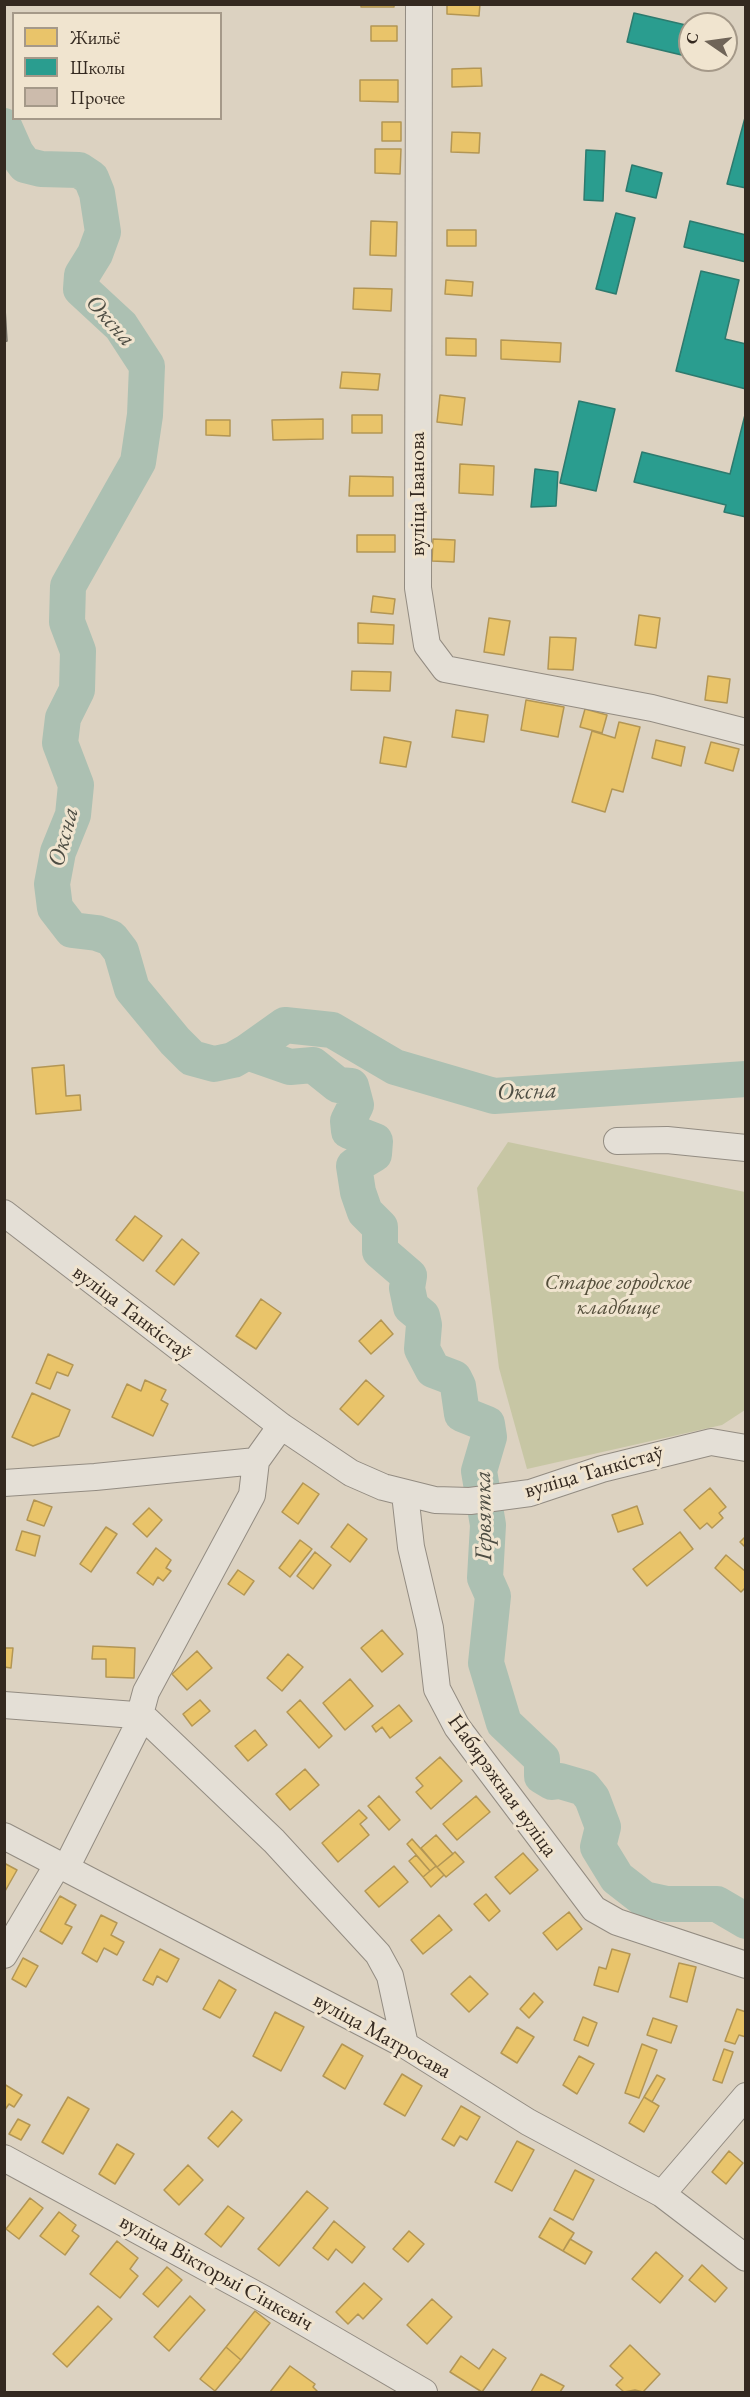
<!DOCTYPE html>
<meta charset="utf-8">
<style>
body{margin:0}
#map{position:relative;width:750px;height:2397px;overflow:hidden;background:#dcd2c1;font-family:"EB Garamond",serif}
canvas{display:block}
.frame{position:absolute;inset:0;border:6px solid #342920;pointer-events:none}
.legend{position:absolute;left:12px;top:12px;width:210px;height:108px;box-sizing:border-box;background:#f0e4cf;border:2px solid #a59989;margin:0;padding:8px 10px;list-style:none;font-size:18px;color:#342920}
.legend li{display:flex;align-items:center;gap:12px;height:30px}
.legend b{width:30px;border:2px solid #a59989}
.north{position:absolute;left:678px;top:12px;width:60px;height:60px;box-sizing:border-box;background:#f0e4cf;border:2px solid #a59989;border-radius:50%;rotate:283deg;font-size:16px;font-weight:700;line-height:24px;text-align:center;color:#342920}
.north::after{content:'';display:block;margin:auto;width:21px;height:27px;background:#6f6458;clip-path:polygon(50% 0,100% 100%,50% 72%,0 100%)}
</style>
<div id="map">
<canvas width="750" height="2397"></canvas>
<div class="frame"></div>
<ul class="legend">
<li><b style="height:16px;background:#e9c46a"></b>Жильё</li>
<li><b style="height:16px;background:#2a9d8f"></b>Школы</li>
<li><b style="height:16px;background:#ccbbac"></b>Прочее</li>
</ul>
<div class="north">С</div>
</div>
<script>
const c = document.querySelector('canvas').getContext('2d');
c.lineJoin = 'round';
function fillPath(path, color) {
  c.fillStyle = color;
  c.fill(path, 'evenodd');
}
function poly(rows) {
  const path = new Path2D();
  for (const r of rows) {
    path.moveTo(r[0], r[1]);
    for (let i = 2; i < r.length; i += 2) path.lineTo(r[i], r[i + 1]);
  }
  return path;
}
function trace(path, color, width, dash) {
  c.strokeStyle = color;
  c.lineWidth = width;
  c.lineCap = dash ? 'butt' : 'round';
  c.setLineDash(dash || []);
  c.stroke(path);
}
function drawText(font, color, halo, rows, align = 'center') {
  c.font = font + ' "EB Garamond",serif';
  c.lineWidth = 6;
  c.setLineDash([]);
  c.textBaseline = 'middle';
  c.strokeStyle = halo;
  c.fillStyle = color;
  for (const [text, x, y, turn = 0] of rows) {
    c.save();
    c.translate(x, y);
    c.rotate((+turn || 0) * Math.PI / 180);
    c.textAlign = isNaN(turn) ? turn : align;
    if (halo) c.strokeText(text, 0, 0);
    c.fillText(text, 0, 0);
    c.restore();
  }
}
const green = poly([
 [508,1142,745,1192,745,1410,722,1425,527,1469,499,1368,477,1188]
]);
const homes = poly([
 [361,4,394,4,394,7,361,7,361,4],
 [447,4,480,4,479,16,447,14,447,4],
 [371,26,397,26,397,41,371,41,371,26],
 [481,68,482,86,452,87,452,69,481,68],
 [360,80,398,80,398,102,360,101,360,80],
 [382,122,401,122,401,141,382,141,382,122],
 [452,132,480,133,479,153,451,152,452,132],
 [375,149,401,149,400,174,375,173,375,149],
 [371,221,397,222,396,256,370,255,371,221],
 [447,230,476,230,476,246,447,246,447,230],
 [446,280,473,282,472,296,445,294,446,280],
 [354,288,392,289,391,311,353,309,354,288],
 [446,338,476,339,476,356,446,355,446,338],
 [501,340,561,343,560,362,501,359,501,340],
 [342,372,380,374,378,390,340,388,342,372],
 [440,395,465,398,462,425,437,422,440,395],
 [352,415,382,415,382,433,352,433,352,415],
 [323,419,323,439,273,440,272,420,323,419],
 [206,420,230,420,230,436,206,435,206,420],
 [460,464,494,466,493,495,459,493,460,464],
 [350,476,393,477,393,496,349,496,350,476],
 [357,535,395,535,395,552,357,552,357,535],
 [433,539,455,540,454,562,432,561,433,539],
 [373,596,395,599,393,614,371,612,373,596],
 [639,615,660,618,656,648,635,645,639,615],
 [489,618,510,621,504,655,484,652,489,618],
 [358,623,394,625,393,644,358,643,358,623],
 [550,637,576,638,573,670,548,669,550,637],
 [352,671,391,672,390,691,351,690,352,671],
 [708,676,730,679,727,703,705,700,708,676],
 [526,700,564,707,558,737,521,730,526,700],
 [585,709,607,715,602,733,580,727,585,709],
 [456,710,488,715,484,742,452,737,456,710],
 [619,722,640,727,623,792,612,789,605,812,572,802,592,731,615,738,619,722],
 [384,737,411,742,406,767,380,763,384,737],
 [656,740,685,747,681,766,652,758,656,740],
 [711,742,739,749,733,771,705,763,711,742],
 [64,1065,66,1096,80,1095,81,1110,36,1114,32,1068,64,1065],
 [135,1216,162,1236,143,1261,116,1240,135,1216],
 [182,1239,199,1253,174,1285,156,1271,182,1239],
 [261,1299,281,1313,256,1349,236,1336,261,1299],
 [381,1320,393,1334,371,1354,359,1341,381,1320],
 [48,1354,73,1365,68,1376,57,1372,50,1389,36,1383,48,1354],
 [145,1380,166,1390,161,1400,168,1404,153,1436,112,1417,127,1384,141,1391,145,1380],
 [366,1380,384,1396,358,1425,340,1409,366,1380],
 [32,1393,70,1410,59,1436,33,1446,12,1437,32,1393],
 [303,1483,319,1494,298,1524,282,1512,303,1483],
 [710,1488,726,1507,719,1513,723,1518,712,1528,707,1523,700,1529,684,1510,710,1488],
 [34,1500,52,1507,44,1526,27,1520,34,1500],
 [637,1506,643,1524,618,1532,612,1515,637,1506],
 [149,1508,162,1520,147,1537,133,1524,149,1508],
 [348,1524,367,1539,350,1562,331,1547,348,1524],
 [106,1527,117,1534,91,1572,80,1564,106,1527],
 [22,1531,40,1536,35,1556,16,1550,22,1531],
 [680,1532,693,1549,647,1586,633,1569,680,1532],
 [746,1536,746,1548,740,1542,746,1536],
 [300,1540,312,1549,290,1577,279,1568,300,1540],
 [156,1548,171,1560,166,1568,171,1571,163,1581,158,1577,153,1585,137,1573,156,1548],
 [315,1552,331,1565,313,1589,297,1576,315,1552],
 [726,1555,746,1572,746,1587,741,1592,715,1568,726,1555],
 [238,1570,254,1581,244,1595,228,1584,238,1570],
 [382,1630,403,1654,382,1672,361,1648,382,1630],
 [93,1646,135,1648,134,1678,106,1677,106,1659,92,1659,93,1646],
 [4,1648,13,1648,11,1668,4,1667,4,1648],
 [197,1651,212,1668,187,1690,172,1674,197,1651],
 [288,1654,303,1667,282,1691,267,1678,288,1654],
 [350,1679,373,1706,345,1730,323,1703,350,1679],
 [200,1700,210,1711,192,1726,183,1714,200,1700],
 [300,1700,332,1736,319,1748,287,1712,300,1700],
 [399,1705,412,1721,390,1738,382,1727,376,1732,372,1726,399,1705],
 [255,1730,267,1745,248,1761,235,1746,255,1730],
 [440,1757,462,1781,431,1809,416,1792,423,1786,416,1778,440,1757],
 [305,1769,319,1785,290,1810,276,1794,305,1769],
 [379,1796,400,1820,389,1830,368,1806,379,1796],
 [476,1796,490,1812,457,1840,443,1824,476,1796],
 [359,1810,367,1818,360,1824,369,1835,338,1862,322,1843,359,1810],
 [436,1835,453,1854,437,1867,421,1848,436,1835],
 [412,1839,436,1866,430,1871,407,1844,412,1839],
 [455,1852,464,1862,446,1877,437,1867,455,1852],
 [523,1853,538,1870,510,1894,495,1877,523,1853],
 [416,1855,430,1871,423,1877,409,1861,416,1855],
 [4,1863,17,1870,4,1893,4,1863],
 [394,1866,408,1882,379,1907,365,1891,394,1866],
 [436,1866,444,1875,431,1887,423,1877,436,1866],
 [486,1894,500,1911,489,1921,474,1904,486,1894],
 [60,1896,76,1905,65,1924,72,1927,62,1944,40,1931,60,1896],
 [569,1912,582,1929,557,1950,543,1933,569,1912],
 [101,1915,117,1923,111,1935,124,1942,117,1955,104,1948,97,1962,82,1953,101,1915],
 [439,1915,452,1930,423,1954,411,1940,439,1915],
 [160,1949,179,1959,167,1982,157,1976,153,1985,143,1980,160,1949],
 [612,1949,630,1954,618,1992,594,1985,599,1967,606,1969,612,1949],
 [23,1958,38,1966,26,1987,12,1979,23,1958],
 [679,1963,696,1967,687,2002,670,1997,679,1963],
 [470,1976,488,1994,469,2012,451,1994,470,1976],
 [219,1980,236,1990,220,2018,203,2009,219,1980],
 [534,1993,543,2002,529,2018,520,2009,534,1993],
 [737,2009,746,2012,746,2037,739,2035,735,2044,725,2041,737,2009],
 [275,2012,304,2027,281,2071,253,2056,275,2012],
 [583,2017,597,2023,588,2046,574,2040,583,2017],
 [653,2018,677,2026,671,2043,647,2035,653,2018],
 [517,2027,534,2037,517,2063,501,2053,517,2027],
 [342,2044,363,2056,345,2089,323,2076,342,2044],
 [642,2044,657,2050,639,2098,625,2093,642,2044],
 [724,2049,733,2052,722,2083,713,2080,724,2049],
 [579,2056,594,2064,577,2094,563,2085,579,2056],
 [402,2074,422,2086,405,2116,384,2104,402,2074],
 [657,2075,665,2079,652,2102,644,2097,657,2075],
 [4,2084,22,2095,14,2107,9,2104,4,2111,4,2084],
 [68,2097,89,2109,63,2154,42,2142,68,2097],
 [644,2097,659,2106,644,2132,629,2123,644,2097],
 [461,2106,480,2117,467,2140,460,2136,454,2146,442,2139,461,2106],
 [232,2111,242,2120,218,2147,208,2138,232,2111],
 [18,2119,30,2125,21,2140,9,2134,18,2119],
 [517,2141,534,2150,512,2191,495,2182,517,2141],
 [117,2144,134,2154,115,2184,99,2174,117,2144],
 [729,2151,743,2163,726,2184,712,2172,729,2151],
 [188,2165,203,2180,179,2205,164,2190,188,2165],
 [575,2170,594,2180,573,2220,554,2210,575,2170],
 [307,2191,328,2208,279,2266,258,2249,307,2191],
 [30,2198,43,2208,19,2239,6,2229,30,2198],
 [228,2206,244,2218,221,2247,205,2234,228,2206],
 [59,2212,76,2225,72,2231,79,2236,65,2255,40,2236,59,2212],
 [550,2218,574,2233,563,2251,539,2237,550,2218],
 [334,2221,365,2247,352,2263,336,2249,328,2260,313,2248,334,2221],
 [409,2231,424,2244,408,2262,393,2249,409,2231],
 [570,2239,592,2252,585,2264,563,2251,570,2239],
 [117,2241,138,2258,130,2269,138,2276,120,2298,90,2274,117,2241],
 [656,2252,683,2276,660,2303,632,2279,656,2252],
 [702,2265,727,2288,715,2302,689,2280,702,2265],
 [167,2267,182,2280,158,2307,143,2294,167,2267],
 [364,2283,382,2299,363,2319,358,2314,348,2324,336,2312,364,2283],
 [190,2296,205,2310,169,2351,154,2337,190,2296],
 [432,2299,452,2317,427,2344,407,2325,432,2299],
 [98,2306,112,2319,67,2367,53,2354,98,2306],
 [255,2311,270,2323,241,2360,226,2347,255,2311],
 [630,2345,660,2374,643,2392,635,2390,624,2392,616,2385,623,2378,610,2366,630,2345],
 [226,2347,241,2360,215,2391,200,2379,226,2347],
 [493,2349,506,2358,482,2392,450,2372,461,2356,479,2369,493,2349],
 [290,2366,315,2384,313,2387,318,2392,270,2392,290,2366],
 [541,2374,564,2386,560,2392,531,2392,541,2374]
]);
const schools = poly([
 [634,13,690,26,690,57,627,42,634,13],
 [746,114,746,188,727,184,746,114],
 [586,150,605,151,603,201,584,200,586,150],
 [632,165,662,173,656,198,626,191,632,165],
 [616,213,635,218,616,294,596,289,616,213],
 [690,221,746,235,746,262,684,247,690,221],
 [701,271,739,280,725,339,746,344,746,389,676,371,701,271],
 [579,401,615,409,596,491,560,483,579,401],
 [746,411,746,517,724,512,726,505,634,482,642,452,730,474,746,411],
 [535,469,558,472,556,506,531,507,535,469]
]);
const river = poly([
 [4,126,16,153,25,165,41,169,79,170,91,178,97,193,103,232,95,254,82,275,81,289,121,326,147,366,145,415,138,462,68,586,67,622,78,651,77,690,63,718,60,743,76,785,73,815,58,852,52,884,55,908,72,930,97,933,111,938,121,951,132,989,175,1041,192,1058,214,1064,233,1060,247,1052,285,1025,332,1030,395,1067,494,1096,746,1079],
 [247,1052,290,1067,313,1065,338,1085,351,1086,356,1105,348,1121,349,1131,375,1141,374,1154,354,1166,358,1192,365,1212,380,1227,380,1251,409,1276,407,1288,411,1307,422,1316,424,1325,422,1349,433,1370,454,1378,458,1386,462,1414,487,1424,489,1437,479,1471,488,1525,485,1578,493,1596,486,1663,504,1723,542,1759,542,1776,552,1782,560,1781,584,1788,592,1798,603,1827,598,1847,617,1878,644,1899,667,1904,717,1904,746,1921]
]);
const building = poly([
 [4,292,7,341,4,342,4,292]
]);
const minor = poly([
 [419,4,418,588,427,645,445,669,652,708,746,732],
 [617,1141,667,1140,746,1148],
 [4,1213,281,1426,351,1473,383,1487,435,1500,470,1501,530,1493,602,1469,711,1442,746,1448],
 [4,1483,95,1477,256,1461,281,1426],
 [405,1494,411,1547,430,1628,437,1689,457,1727,594,1909,617,1922,746,1965],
 [4,1705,135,1715,147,1720,274,1841,378,1954,390,1976,405,2045],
 [4,1836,405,2045,528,2122,662,2194,746,2258],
 [66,1868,136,1729,146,1692,252,1495,256,1461],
 [4,1955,58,1864],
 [4,2158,264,2299,424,2392],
 [662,2194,746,2096]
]);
const streetNames = [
 ["вуліца Іванова",418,494,-90],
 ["вуліца Танкістаў",132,1313,37],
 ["вуліца Танкістаў",594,1472,-16],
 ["Набярэжная вуліца",502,1786,54],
 ["вуліца Матросава",382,2036,29],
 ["вуліца Вікторыі Сінкевіч",216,2273,29]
];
const parkNames = [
 ["Старое городское",618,1283],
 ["кладбище",618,1308]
];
const waterNames = [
 ["Оксна",110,321,48],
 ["Оксна",64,837,-75],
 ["Оксна",527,1092,-2],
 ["Гервятка",484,1516,-91]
];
fillPath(green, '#c7c6a4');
fillPath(homes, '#e9c46a');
trace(homes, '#b39654', 1.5);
fillPath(schools, '#2a9d8f');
trace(schools, '#2d7a6e', 1.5);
trace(river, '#acc0b2', 36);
fillPath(building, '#ccbbac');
trace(building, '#7c766c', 1.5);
trace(minor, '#938c82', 28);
trace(minor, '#e4dfd6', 26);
drawText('22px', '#342920', '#f0e4cf', streetNames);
drawText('italic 22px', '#544e3b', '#f0e4cf', parkNames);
drawText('italic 24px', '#4d4d43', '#f0e4cf', waterNames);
</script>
